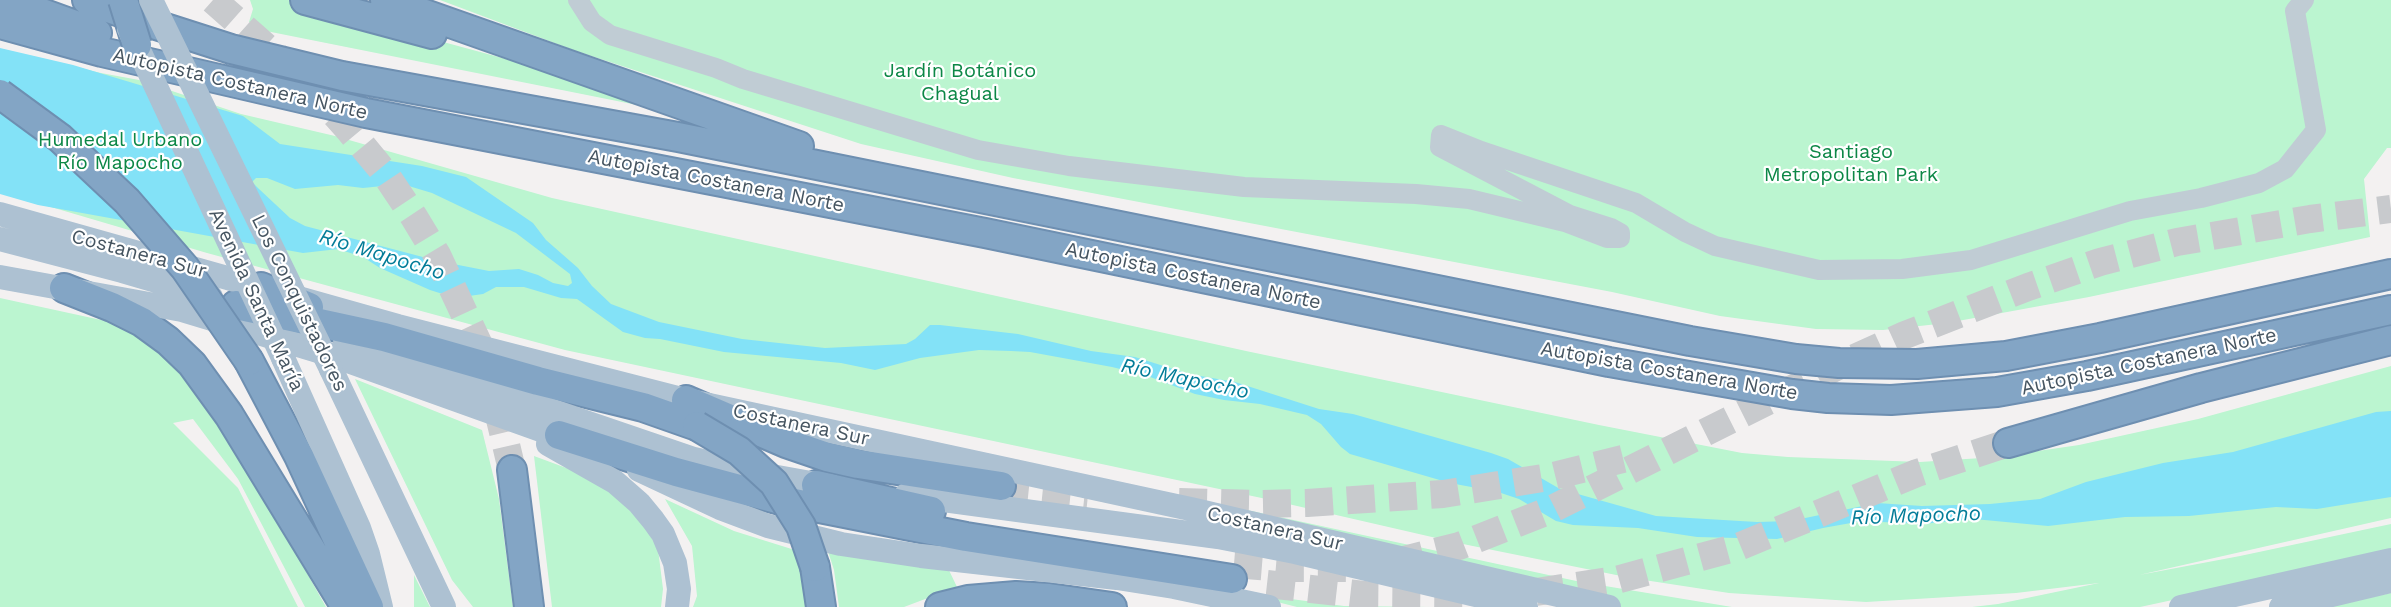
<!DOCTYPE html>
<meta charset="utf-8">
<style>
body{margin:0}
canvas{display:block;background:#f3f1f1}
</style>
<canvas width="2391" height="607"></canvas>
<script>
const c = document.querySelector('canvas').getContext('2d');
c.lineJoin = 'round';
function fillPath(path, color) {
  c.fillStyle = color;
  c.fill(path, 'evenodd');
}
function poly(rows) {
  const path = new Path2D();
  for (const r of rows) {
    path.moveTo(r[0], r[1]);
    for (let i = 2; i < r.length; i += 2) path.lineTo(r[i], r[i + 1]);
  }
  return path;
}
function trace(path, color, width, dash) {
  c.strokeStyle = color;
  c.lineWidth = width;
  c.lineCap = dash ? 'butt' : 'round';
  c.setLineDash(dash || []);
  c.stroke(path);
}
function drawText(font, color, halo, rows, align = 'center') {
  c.font = font + ' "Work Sans",sans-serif';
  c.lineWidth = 4.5;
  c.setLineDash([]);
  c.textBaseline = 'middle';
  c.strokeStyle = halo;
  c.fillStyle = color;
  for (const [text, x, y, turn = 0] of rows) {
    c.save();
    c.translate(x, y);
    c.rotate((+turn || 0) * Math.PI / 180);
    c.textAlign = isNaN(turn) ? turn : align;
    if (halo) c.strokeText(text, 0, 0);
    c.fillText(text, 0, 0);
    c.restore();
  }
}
const green = poly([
 [250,0,288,0,569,76,639,100,637,105,261,30,249,22,253,9],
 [440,0,2391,0,2391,148,2387,148,2364,179,2370,237,2089,297,1947,323,1883,330,1816,329,1720,316,1612,292,1013,178,861,144,573,50],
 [0,49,101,73,139,80,241,114,335,136,552,198,1246,351,1599,425,1742,453,1788,457,1920,462,1997,457,2079,445,2198,419,2391,366,2391,518,2139,575,2240,556,2391,524,2391,553,2140,607,1972,607,1998,604,2099,583,2016,593,1866,602,1729,593,1631,578,1458,543,1271,500,565,350,207,253,0,192],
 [0,298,115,323,138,334,156,348,198,392,275,516,326,607,305,607,238,479,193,419,173,423,238,488,298,607,0,607],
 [355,379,482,430,499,499,513,607,473,607,452,580],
 [534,456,596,479,634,508,658,549,663,589,661,607,552,607],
 [665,499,734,531,798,551,807,607,693,607,697,596,692,546],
 [1210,502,1581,582,1732,607,1570,607],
 [827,548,946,564,957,587,904,607,839,607,834,570],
 [414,575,430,607,414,607],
 [1238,592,1344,606,1431,607,1297,607],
 [2391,593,2391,607,2326,607]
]);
const water = poly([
 [0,48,73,65,243,116,280,144,422,166,466,177,533,223,546,240,578,268,592,286,611,304,659,322,742,339,825,348,906,344,915,339,930,325,940,325,1018,334,1091,351,1135,357,1189,374,1235,382,1319,409,1353,414,1491,453,1508,459,1560,489,1656,516,1757,522,1791,521,1877,503,1922,506,1990,504,2040,499,2086,482,2163,463,2233,452,2376,412,2391,411,2391,497,2317,509,2276,507,2189,516,2125,517,2048,526,1974,519,1922,524,1862,521,1823,528,1777,539,1697,537,1638,528,1573,525,1556,521,1519,499,1498,492,1450,483,1350,454,1341,447,1321,424,1307,415,1260,404,1224,400,1195,394,1145,375,1112,367,1030,352,1011,351,979,350,920,358,875,370,841,363,724,352,660,339,645,338,623,332,577,299,561,298,524,287,496,287,483,294,469,296,449,296,430,290,380,268,363,257,338,249,303,253,38,205,0,194],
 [256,178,267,178,295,189,338,185,363,188,402,184,432,193,516,233,570,274,572,283,568,286,553,283,538,275,519,269,489,271,438,261,305,226,290,218,259,189,252,182]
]);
const highwayTunnel = poly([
 [213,0,311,87,350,131,384,172,414,217,437,255,479,345,494,394,512,470],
 [1001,486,1088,495],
 [1179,502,1259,504,1307,503,1443,494,1549,477,1627,458],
 [1396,562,1459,546,1548,511,1846,362,1905,335,2028,287,2100,262,2177,242,2310,219,2391,209],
 [1234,564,1283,568,1354,568],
 [1267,584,1373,596,1475,597],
 [1536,592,1616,580,1738,547,1917,473,2008,443]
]);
const minor = poly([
 [578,0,592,22,610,35,716,68,743,79,978,150,1069,166,1244,187,1416,194,1469,199,1565,222,1607,238,1620,238,1620,233,1611,228,1570,215,1440,147,1441,135,1481,151,1636,203,1685,232,1715,246,1819,270,1902,269,1971,260,2130,211,2201,198,2259,183,2285,169,2316,130,2295,11,2304,0]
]);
const major = poly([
 [0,214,398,326,686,400,1195,510,1609,607],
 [0,239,122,271,211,297],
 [0,277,182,310,331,355,574,442],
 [345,340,694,459,744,471,833,487],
 [283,358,359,528,368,554,381,607],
 [331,369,444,607],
 [548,444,615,482,639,503,653,520,663,534,675,563,679,589,677,607],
 [639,470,720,508,768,526,841,544,921,556,1117,578,1174,587,1269,607],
 [906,495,1218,537,1295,552,1526,607],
 [2181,607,2391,560],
 [2281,607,2391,581]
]);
const highway = poly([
 [6,0,97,33],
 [87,0,153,24,231,49,342,76,678,137,1690,341,1796,359,1839,363,1917,364,2006,356,2100,338,2391,274],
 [305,0,432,34],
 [385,0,799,146],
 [0,24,102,52,366,113,985,233,1609,362,1792,394,1828,398,1891,400,1997,392,2087,376,2391,310],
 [261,287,309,307],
 [64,288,112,307,142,322,168,341,192,364,229,415,346,607],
 [236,305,384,337,538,381,643,407,697,426],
 [249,361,299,456,369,607],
 [686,400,786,443,827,457,858,464,1001,486],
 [559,435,676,472,784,501,966,537,1232,579],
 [2008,443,2201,388,2391,340],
 [512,470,529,607],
 [816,485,931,511],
 [815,567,821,607],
 [940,607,968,600,1016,596,1049,598,1112,607]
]);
const majorBridge = poly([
 [151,0,331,369],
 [129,29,283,358]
]);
const highwayBridge = poly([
 [123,0,137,45],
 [0,94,60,138,127,201,185,268,249,361],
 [697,426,739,451,774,483,801,526,815,567]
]);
const parkNames = [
 ["Jardín Botánico",960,71],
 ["Chagual",960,94],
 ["Humedal Urbano",120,140],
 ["Río Mapocho",120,163],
 ["Santiago",1851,152],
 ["Metropolitan Park",1851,175]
];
const streetNames = [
 ["Autopista Costanera Norte",240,84,13],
 ["Autopista Costanera Norte",716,181,11],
 ["Costanera Sur",139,254,15],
 ["Autopista Costanera Norte",1193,276,12],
 ["Avenida Santa María",256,300,65],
 ["Los Conquistadores",299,303,64],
 ["Autopista Costanera Norte",2149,362,-12],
 ["Autopista Costanera Norte",1669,371,10],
 ["Costanera Sur",801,425,12],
 ["Costanera Sur",1275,529,13]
];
const waterNames = [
 ["Río Mapocho",382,255,17],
 ["Río Mapocho",1185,379,12],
 ["Río Mapocho",1916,516,-2]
];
fillPath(green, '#bbf5d0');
fillPath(water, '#83e2f7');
trace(highwayTunnel, '#c8cacd', 28, [28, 14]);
trace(highway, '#6e8fb1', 32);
trace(minor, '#c0ccd4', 20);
trace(major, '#adc1d2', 24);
trace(highway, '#83a5c5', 28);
trace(highwayBridge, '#6e8fb1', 32, []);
trace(majorBridge, '#adc1d2', 24);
trace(highwayBridge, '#83a5c5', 28);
drawText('20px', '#0c8746', '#fff', parkNames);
drawText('20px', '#465561', '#fff', streetNames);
drawText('italic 21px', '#037c98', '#fff', waterNames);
</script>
